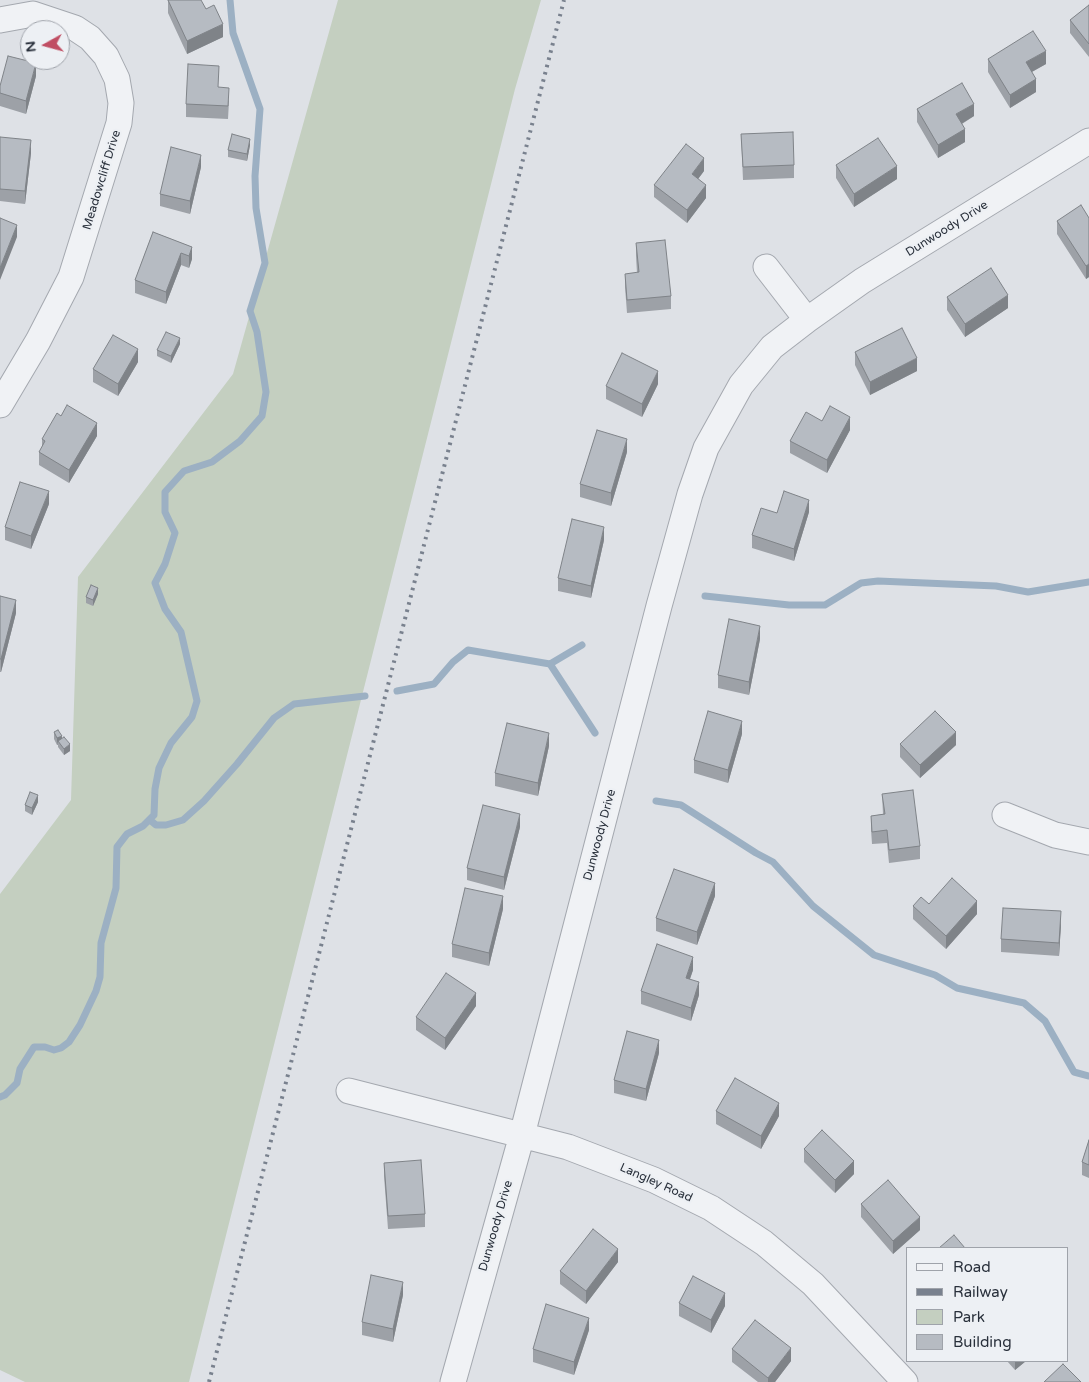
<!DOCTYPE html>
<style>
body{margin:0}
#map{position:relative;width:1089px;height:1382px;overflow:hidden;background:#dee1e6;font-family:"Varela Round",sans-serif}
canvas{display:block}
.legend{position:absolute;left:906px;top:1247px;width:162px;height:115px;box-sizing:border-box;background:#edf0f4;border:1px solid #9fa3aa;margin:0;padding:6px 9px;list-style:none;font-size:15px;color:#29303b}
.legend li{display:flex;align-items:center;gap:10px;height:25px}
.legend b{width:25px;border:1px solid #9fa3aa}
.north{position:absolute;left:20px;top:20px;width:50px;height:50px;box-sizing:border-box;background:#edf0f4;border:1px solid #9fa3aa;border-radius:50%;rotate:263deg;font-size:14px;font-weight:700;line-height:20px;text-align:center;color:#29303b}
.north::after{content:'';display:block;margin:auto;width:18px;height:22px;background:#c04e63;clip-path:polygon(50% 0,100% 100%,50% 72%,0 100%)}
</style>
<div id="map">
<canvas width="1089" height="1382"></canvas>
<ul class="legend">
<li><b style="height:6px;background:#f0f2f5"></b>Road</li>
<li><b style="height:6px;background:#79818e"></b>Railway</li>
<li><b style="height:14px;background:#c4cfc0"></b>Park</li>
<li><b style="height:14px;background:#b6bbc2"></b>Building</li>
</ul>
<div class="north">N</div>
</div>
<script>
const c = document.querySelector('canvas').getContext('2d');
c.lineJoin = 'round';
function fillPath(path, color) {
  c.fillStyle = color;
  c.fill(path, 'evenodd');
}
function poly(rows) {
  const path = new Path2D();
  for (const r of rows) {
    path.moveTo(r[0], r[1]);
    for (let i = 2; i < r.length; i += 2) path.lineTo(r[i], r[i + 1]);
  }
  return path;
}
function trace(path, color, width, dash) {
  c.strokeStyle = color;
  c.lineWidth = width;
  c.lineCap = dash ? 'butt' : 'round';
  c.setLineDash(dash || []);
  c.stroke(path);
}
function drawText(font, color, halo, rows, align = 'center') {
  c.font = font + ' "Varela Round",sans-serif';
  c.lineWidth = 4.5;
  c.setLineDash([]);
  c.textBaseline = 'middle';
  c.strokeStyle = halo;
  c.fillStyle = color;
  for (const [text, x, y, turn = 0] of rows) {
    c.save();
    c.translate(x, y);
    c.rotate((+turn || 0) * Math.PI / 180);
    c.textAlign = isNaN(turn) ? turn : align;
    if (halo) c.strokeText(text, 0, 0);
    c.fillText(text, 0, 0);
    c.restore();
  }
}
const green = poly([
 [338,0,541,0,515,89,189,1382,25,1382,0,1370,0,894,71,800,78,577,233,374]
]);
const stream = poly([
 [705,596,789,605,825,605,861,583,878,581,996,586,1028,592,1089,582],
 [550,664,595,733],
 [397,691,434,684,453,662,468,650,550,664,582,645],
 [656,801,681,805,756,853,773,862,813,906,874,955,935,975,957,988,1024,1003,1045,1021,1074,1072,1089,1076],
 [150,820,156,825,166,825,183,820,204,801,237,764,274,718,294,704,365,696],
 [0,1097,5,1095,17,1083,20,1069,34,1047,45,1047,54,1050,61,1048,69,1042,80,1025,96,991,100,977,101,943,116,888,117,847,127,834,143,826,154,815,155,789,159,768,171,743,192,717,197,701,181,632,165,609,155,583,165,564,175,533,165,512,165,492,184,471,212,462,240,441,262,416,266,392,257,332,250,311,265,263,256,208,255,176,260,109,233,33,230,0]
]);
const minor = poly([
 [0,20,33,14,75,28,90,38,106,56,117,79,121,103,119,123,71,277,38,341,0,405],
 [766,267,807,320],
 [1005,815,1055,835,1089,842],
 [349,1091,568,1147,654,1180,711,1208,764,1243,813,1284,905,1382],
 [453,1382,522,1135,659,606,690,494,706,448,741,385,772,347,807,320,862,281,1089,141]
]);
const rail = poly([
 [209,1382,564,0]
]);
const wall = poly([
 [168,0,206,9,223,37,187,54,168,13],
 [1089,5,1089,57,1070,33,1070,20],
 [988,59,1046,64,1032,72,1036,92,1010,108,988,72],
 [36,76,26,114,0,106,0,86],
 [219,87,229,101,228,119,186,117,186,104],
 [917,109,974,116,962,124,965,142,938,158,917,122],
 [741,134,794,165,794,178,743,180],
 [0,137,31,153,25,204,0,201],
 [250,145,247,161,228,157,228,150],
 [836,165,897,179,854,207,836,178],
 [201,167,190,214,160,206,160,194],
 [704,171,698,179,706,198,687,223,654,197,654,185],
 [1089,218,1089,277,1086,279,1057,234,1057,221],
 [153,232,192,247,192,259,189,268,181,265,166,304,135,293,135,280],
 [636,243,671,296,671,309,627,313,625,287,625,274,637,273,636,256],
 [947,297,1008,308,965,337,947,310],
 [180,344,171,363,157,356,157,350],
 [855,352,917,371,870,395,855,365],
 [138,362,118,396,93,382,93,369],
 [658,384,642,417,606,399,606,386],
 [822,421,850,430,827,473,790,453,790,441],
 [97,436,69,483,39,465,39,452,42,447,42,439],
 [627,452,611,506,580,497,580,484],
 [49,504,31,549,5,540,5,527],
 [809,512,794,561,752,548,752,535,777,513],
 [604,540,591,598,558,591,558,578],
 [98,594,93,606,86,603,86,597],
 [0,596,16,613,1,672,0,672],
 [760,639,749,695,718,688,718,675],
 [54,732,62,738,70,751,64,755,58,747,58,745,57,745,54,739],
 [742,734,728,783,694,773,694,760],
 [900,744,956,745,920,778,900,757],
 [549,746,538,796,495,786,495,773],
 [882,794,920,846,920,859,889,863,887,843,872,844,871,829,871,816,883,814],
 [38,802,32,815,25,811,25,805],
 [520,827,504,890,467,880,467,868],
 [715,896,697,945,656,931,656,918],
 [913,906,977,914,946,949,913,919],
 [503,909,489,966,452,957,452,944],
 [1061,924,1059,956,1001,952,1001,939],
 [693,970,690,979,699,995,691,1021,641,1004,641,991],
 [476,1006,445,1050,416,1030,416,1017],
 [659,1053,646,1101,614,1093,614,1080],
 [716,1111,779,1116,761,1149,716,1124],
 [1089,1140,1089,1178,1082,1175,1082,1162],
 [804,1149,854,1174,835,1193,804,1162],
 [384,1163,425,1214,425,1227,388,1229,384,1176],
 [861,1204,920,1230,893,1254,861,1217],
 [618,1262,586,1304,560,1284,560,1271],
 [403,1295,393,1342,362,1335,362,1322],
 [679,1303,725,1306,711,1333,679,1316],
 [589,1330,574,1375,533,1362,533,1349],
 [732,1349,791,1361,775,1382,758,1382,732,1362],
 [1007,1361,1026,1361,1015,1370]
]);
const shadedWall = poly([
 [223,24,223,37,187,54,187,41],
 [1046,51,1046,64,1026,75,1026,62],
 [36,63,36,76,26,114,26,101],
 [1036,79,1036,92,1010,108,1010,95],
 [974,104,974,116,956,127,956,114],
 [965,129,965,142,938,158,938,145],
 [250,139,250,145,247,161,247,154],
 [31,140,31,153,25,204,25,191],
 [201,155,201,167,190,214,190,201],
 [704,158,704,171,692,187,692,174],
 [897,166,897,179,854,207,854,194],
 [706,185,706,198,687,223,687,210],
 [17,225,17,237,0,280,0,268],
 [192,247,192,259,189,268,189,256],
 [181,253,181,265,166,304,166,292],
 [1089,264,1089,277,1086,279,1086,266],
 [1008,295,1008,308,965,337,965,324],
 [180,338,180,344,171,363,171,356],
 [138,349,138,362,118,396,118,384],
 [917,358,917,371,870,395,870,382],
 [658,371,658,384,642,417,642,404],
 [850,417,850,430,827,473,827,460],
 [97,423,97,436,69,483,69,470],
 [627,439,627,452,611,506,611,493],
 [49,491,49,504,31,549,31,536],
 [809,500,809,512,794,561,794,549],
 [604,527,604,540,591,598,591,586],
 [98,588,98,594,93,606,93,600],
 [16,600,16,613,1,672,1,659],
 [760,626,760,639,749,695,749,682],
 [742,721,742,734,728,783,728,770],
 [956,732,956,745,920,778,920,765],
 [549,733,549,746,538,796,538,783],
 [62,736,62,742,58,741,57,745,57,738],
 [70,744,70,751,64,755,64,749],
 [38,795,38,802,32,815,32,808],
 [520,814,520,827,504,890,504,877],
 [715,883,715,896,697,945,697,932],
 [503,896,503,909,489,966,489,953],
 [977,901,977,914,946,949,946,936],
 [1061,911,1061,924,1059,956,1059,943],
 [693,957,693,970,686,990,686,978],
 [699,982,699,995,691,1021,691,1008],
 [476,993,476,1006,445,1050,445,1038],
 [659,1040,659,1053,646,1101,646,1089],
 [779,1103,779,1116,761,1149,761,1136],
 [854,1161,854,1174,835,1193,835,1180],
 [920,1217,920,1230,893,1254,893,1241],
 [618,1249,618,1262,586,1304,586,1291],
 [403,1282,403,1295,393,1342,393,1329],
 [725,1293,725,1306,711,1333,711,1320],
 [589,1318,589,1330,574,1375,574,1362],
 [791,1348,791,1361,775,1382,768,1382,768,1378],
 [1015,1361,1026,1361,1015,1370]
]);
const building = poly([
 [168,0,201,0,206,9,214,5,223,24,187,41,168,0],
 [1089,5,1089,44,1070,20,1089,5],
 [1033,31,1046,51,1026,62,1036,79,1010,95,988,59,1033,31],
 [8,56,36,63,26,101,0,93,0,86,8,56],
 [188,64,219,66,218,87,229,88,228,106,186,104,188,64],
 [962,83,974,104,956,114,965,129,938,145,917,109,962,83],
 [793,132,794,165,743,167,741,134,793,132],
 [232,134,250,139,247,154,228,150,232,134],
 [0,137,31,140,25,191,0,189,0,137],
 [878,138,897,166,854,194,836,165,878,138],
 [686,144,704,158,692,174,706,185,687,210,654,185,686,144],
 [171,147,201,155,190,201,160,194,171,147],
 [1081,205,1089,218,1089,264,1086,266,1057,221,1081,205],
 [0,218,17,225,0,268,0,218],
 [153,232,192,247,189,256,181,253,166,292,135,280,153,232],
 [665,240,671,296,627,300,625,274,639,272,636,243,665,240],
 [991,268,1008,295,965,324,947,297,991,268],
 [902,328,917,358,870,382,855,352,902,328],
 [166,332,180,338,171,356,157,350,166,332],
 [113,335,138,349,118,384,93,369,113,335],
 [622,353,658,371,642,404,606,386,622,353],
 [67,405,97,423,69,470,39,452,45,441,42,439,57,413,61,416,67,405],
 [830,406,850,417,827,460,790,441,806,412,822,421,830,406],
 [597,430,627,439,611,493,580,484,597,430],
 [20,482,49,491,31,536,5,527,20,482],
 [784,491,809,500,794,549,752,535,761,508,777,513,784,491],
 [572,519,604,527,591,586,558,578,572,519],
 [91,585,98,588,93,600,86,597,91,585],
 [0,596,16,600,1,659,0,659,0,596],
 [729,619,760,626,749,682,718,675,729,619],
 [708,711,742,721,728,770,694,760,708,711],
 [935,711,956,732,920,765,900,744,935,711],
 [507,723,549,733,538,783,495,773,507,723],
 [58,730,62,736,57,738,54,732,58,730],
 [64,737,70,744,64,749,58,741,64,737],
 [913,790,920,846,889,850,887,830,872,832,871,816,885,814,882,794,913,790],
 [30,792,38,795,32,808,25,805,30,792],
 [483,805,520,814,504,877,467,868,483,805],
 [674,869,715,883,697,932,656,918,674,869],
 [952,878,977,901,946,936,913,906,921,897,929,904,952,878],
 [465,888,503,896,489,953,452,944,465,888],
 [1003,908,1061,911,1059,943,1001,939,1003,908],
 [657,944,693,957,686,978,699,982,691,1008,641,991,657,944],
 [446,973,476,993,445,1038,416,1017,446,973],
 [627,1031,659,1040,646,1089,614,1080,627,1031],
 [735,1078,779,1103,761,1136,716,1111,735,1078],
 [822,1130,854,1161,835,1180,804,1149,822,1130],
 [1089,1140,1089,1165,1082,1162,1089,1140],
 [421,1160,425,1214,388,1216,384,1163,421,1160],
 [888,1180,920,1217,893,1241,861,1204,888,1180],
 [593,1229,618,1249,586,1291,560,1271,593,1229],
 [954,1235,965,1248,939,1248,954,1235],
 [371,1275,403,1282,393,1329,362,1322,371,1275],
 [693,1276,725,1293,711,1320,679,1303,693,1276],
 [546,1304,589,1318,574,1362,533,1349,546,1304],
 [755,1320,791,1348,768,1378,732,1349,755,1320],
 [1063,1364,1081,1382,1044,1382,1063,1364]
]);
const streetNames = [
 ["Meadowcliff Drive",102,180,-73],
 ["Dunwoody Drive",947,229,-32],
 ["Dunwoody Drive",600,835,-75],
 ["Langley Road",656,1183,24],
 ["Dunwoody Drive",496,1226,-74]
];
fillPath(green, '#c4cfc0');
trace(stream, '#9cb0c3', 7);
trace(minor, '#a4a8af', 27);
trace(minor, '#f0f2f5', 25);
trace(rail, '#79818e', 4, [2.5, 5]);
fillPath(wall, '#9da1a7');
fillPath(shadedWall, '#7f8388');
fillPath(building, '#b6bbc2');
trace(building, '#7f8388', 1);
drawText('12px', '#29303b', '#edf0f4', streetNames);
</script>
